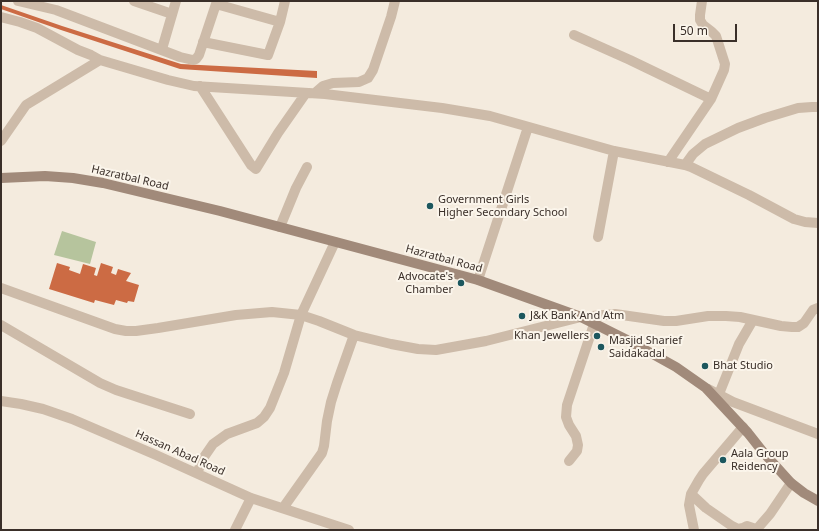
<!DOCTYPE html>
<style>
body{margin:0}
#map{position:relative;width:819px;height:531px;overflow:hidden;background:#f4ebde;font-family:"Noto Sans",sans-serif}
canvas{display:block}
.frame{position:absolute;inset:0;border:2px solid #3a2f29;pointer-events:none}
.scale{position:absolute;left:673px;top:24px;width:64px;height:18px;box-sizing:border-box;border:2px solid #3a2f29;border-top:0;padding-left:5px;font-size:12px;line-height:14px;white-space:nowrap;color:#3a2f29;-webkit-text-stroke:3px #fbf5eb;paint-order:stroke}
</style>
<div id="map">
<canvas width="819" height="531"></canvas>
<div class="frame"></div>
<div class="scale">50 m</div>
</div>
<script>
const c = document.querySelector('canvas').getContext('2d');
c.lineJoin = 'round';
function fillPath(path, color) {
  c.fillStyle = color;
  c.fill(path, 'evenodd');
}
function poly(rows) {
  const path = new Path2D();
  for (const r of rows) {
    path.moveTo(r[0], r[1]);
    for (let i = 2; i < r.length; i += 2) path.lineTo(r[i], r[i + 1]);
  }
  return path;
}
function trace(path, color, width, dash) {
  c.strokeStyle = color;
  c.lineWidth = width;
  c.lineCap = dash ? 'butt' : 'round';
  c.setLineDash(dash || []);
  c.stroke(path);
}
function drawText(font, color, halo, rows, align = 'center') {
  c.font = font + ' "Noto Sans",sans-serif';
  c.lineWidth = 4;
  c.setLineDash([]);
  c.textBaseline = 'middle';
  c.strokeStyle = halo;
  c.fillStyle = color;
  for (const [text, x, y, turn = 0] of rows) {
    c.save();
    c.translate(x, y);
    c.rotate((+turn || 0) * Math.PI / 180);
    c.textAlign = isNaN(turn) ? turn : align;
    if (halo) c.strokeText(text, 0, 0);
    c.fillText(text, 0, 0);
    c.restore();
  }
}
const green = poly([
 [62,231,96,242,90,264,54,255]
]);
const building = poly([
 [1,5,62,26,181,64,317,71,317,78,180,69,61,30,1,9],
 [57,263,70,267,69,270,80,274,83,264,96,268,94,275,97,276,101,263,113,267,111,273,116,275,118,269,131,273,126,281,139,285,134,302,128,301,127,303,116,300,114,305,95,300,94,303,49,289]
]);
const street = poly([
 [18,1,56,10,180,57,193,60,196,59,199,55,217,1],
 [134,1,172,14],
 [216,4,280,22],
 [1,17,20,22,37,28,78,50,91,55,100,60,168,80,194,86,325,94,442,108,490,116,614,151,685,165,691,167,749,195,794,219,805,222,818,223],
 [574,35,630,60,711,99],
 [203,42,268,55,280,22,285,1],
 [162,49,176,1],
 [200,86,251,165,256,169,278,133,306,93],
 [315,93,323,86,333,83,359,82,368,78,373,70,391,17,395,1],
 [1,141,26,105,100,60],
 [668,162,711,99,724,70,725,64,716,36,712,32,703,25,700,20,700,15,702,1],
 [685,165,693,154,705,144,738,128,765,118,798,108,812,107,818,107],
 [280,227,296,188,307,167],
 [598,237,614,151],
 [478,280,528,127],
 [1,288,115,329,126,331,136,331,158,328,236,315,272,312,301,315,319,321,354,335,391,344,418,349,436,350,486,341,581,317,615,314,664,321,676,321,708,316,726,316,740,317,781,326,792,327,798,327,804,323,813,310,818,308],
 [1,325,100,383,116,390,190,414],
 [708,389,733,402,818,434],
 [719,394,739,344,753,320],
 [1,401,21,404,43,409,72,419,156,455,251,498,349,530],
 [569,461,577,451,578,445,576,436,569,425,566,417,567,405,594,324],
 [197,473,204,457,213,444,227,434,257,423,264,417,270,408,284,373,301,315,335,242],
 [691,494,706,508,732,526,738,529,743,528,747,526,756,529],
 [283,508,322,453,324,446,327,421,331,402,337,383,354,335],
 [235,530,251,498],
 [694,530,689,505,691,494,699,480,703,474,743,427],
 [756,530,770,514,791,483]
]);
const secondary = poly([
 [1,178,45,176,73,178,103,183,220,211,478,280,581,317,631,342,676,367,706,388,748,433,763,452,791,483,804,493,818,501]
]);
const markers = [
 [430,206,4,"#1c575e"],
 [461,283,4,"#1c575e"],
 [522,316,4,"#1c575e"],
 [597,336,4,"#1c575e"],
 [601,347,4,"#1c575e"],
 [705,366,4,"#1c575e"],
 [723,460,4,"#1c575e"]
];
const streetNames = [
 ["Hazratbal Road",130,178,13],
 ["Hazratbal Road",444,259,15],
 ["Hassan Abad Road",180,453,24]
];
const poiNames = [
 ["Government Girls",438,200],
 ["Higher Secondary School",438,213],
 ["Advocate's",453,277,"right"],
 ["Chamber",453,290,"right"],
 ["J&K Bank And Atm",530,316],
 ["Khan Jewellers",589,336,"right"],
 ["Masjid Sharief",609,341],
 ["Saidakadal",609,354],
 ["Bhat Studio",713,366],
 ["Aala Group",731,454],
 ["Reidency",731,467]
];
fillPath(green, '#b6c49d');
fillPath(building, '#cc6b44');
trace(street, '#cdbba9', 10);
trace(secondary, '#a18a7a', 10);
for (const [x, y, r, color] of markers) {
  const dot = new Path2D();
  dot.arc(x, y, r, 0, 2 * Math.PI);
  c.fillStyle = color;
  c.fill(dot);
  trace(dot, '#fbf5eb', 1.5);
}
drawText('11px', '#3a2f29', '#fbf5eb', streetNames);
drawText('11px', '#3a2f29', '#fbf5eb', poiNames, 'left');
</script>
